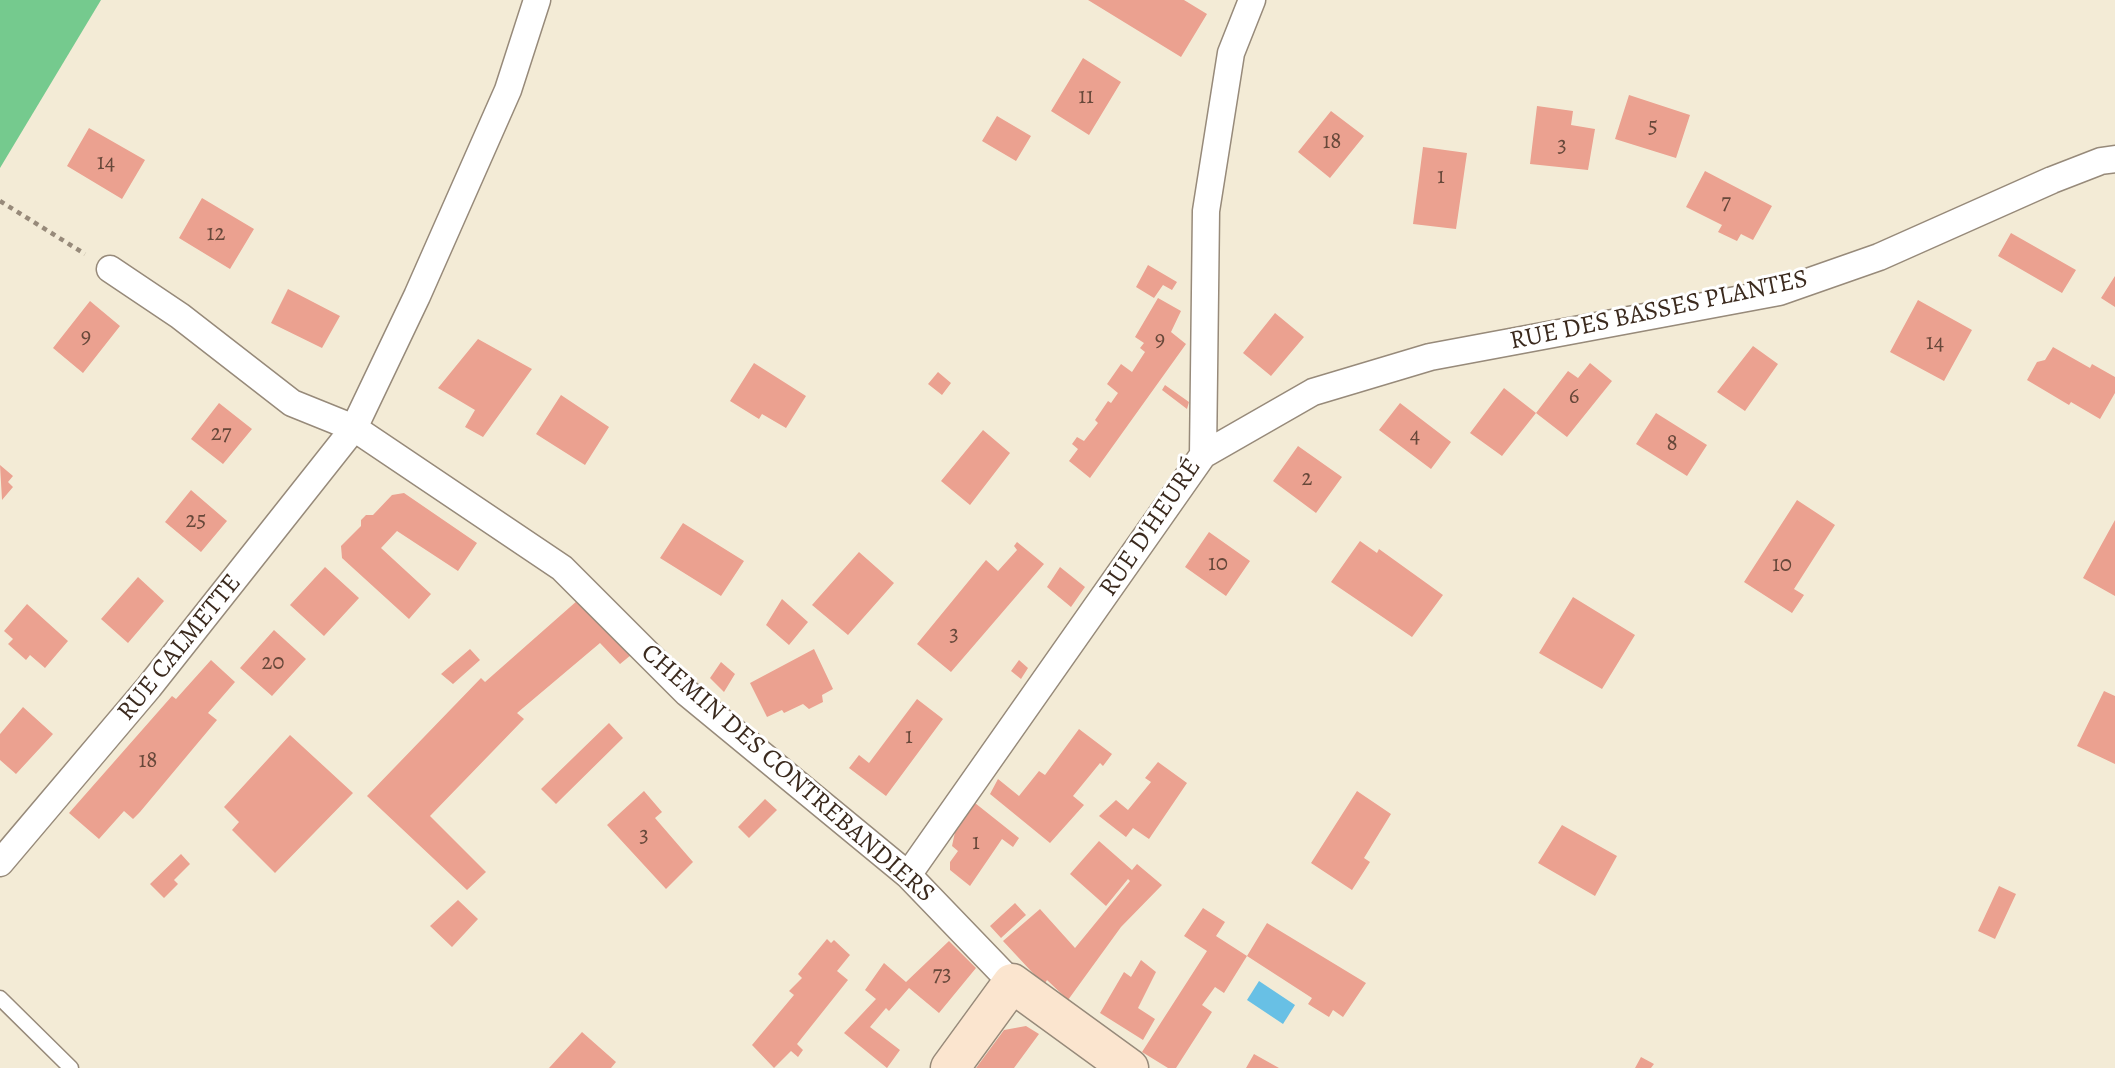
<!DOCTYPE html>
<meta charset="utf-8">
<style>
body{margin:0}
canvas{display:block;background:#f3ebd6}
</style>
<canvas width="2115" height="1068"></canvas>
<script>
const c = document.querySelector('canvas').getContext('2d');
c.lineJoin = 'round';
function fillPath(path, color) {
  c.fillStyle = color;
  c.fill(path, 'evenodd');
}
function poly(rows) {
  const path = new Path2D();
  for (const r of rows) {
    path.moveTo(r[0], r[1]);
    for (let i = 2; i < r.length; i += 2) path.lineTo(r[i], r[i + 1]);
  }
  return path;
}
function trace(path, color, width, dash) {
  c.strokeStyle = color;
  c.lineWidth = width;
  c.lineCap = dash ? 'butt' : 'round';
  c.setLineDash(dash || []);
  c.stroke(path);
}
function drawText(font, color, halo, rows, align = 'center') {
  c.font = font + ' Alegreya,serif';
  c.lineWidth = 6;
  c.setLineDash([]);
  c.textBaseline = 'middle';
  c.strokeStyle = halo;
  c.fillStyle = color;
  for (const [text, x, y, turn = 0] of rows) {
    c.save();
    c.translate(x, y);
    c.rotate((+turn || 0) * Math.PI / 180);
    c.textAlign = isNaN(turn) ? turn : align;
    if (halo) c.strokeText(text, 0, 0);
    c.fillText(text, 0, 0);
    c.restore();
  }
}
const green = poly([
 [0,0,101,0,0,168]
]);
const water = poly([
 [1259,981,1295,1005,1283,1024,1247,1000]
]);
const building = poly([
 [1088,0,1184,0,1207,14,1181,57],
 [1083,58,1121,82,1089,135,1051,111],
 [1629,95,1690,115,1676,158,1615,139],
 [1537,106,1573,111,1571,125,1595,129,1588,170,1530,164],
 [1331,111,1364,136,1330,178,1298,152],
 [997,116,1031,136,1016,161,982,141],
 [89,128,145,160,122,199,67,166],
 [1423,147,1467,153,1456,229,1413,224],
 [1705,171,1772,206,1753,240,1741,234,1737,241,1718,232,1722,225,1686,207],
 [202,198,254,229,230,269,179,238],
 [2011,233,2076,270,2062,293,1998,256],
 [1148,265,1177,282,1172,290,1163,285,1154,298,1136,287],
 [2115,276,2115,307,2101,298],
 [288,289,340,316,322,348,271,323],
 [1158,298,1181,311,1171,332,1186,344,1090,478,1069,461,1078,449,1072,444,1077,437,1084,441,1098,423,1095,420,1108,401,1111,403,1118,393,1107,384,1121,364,1132,372,1145,352,1140,348,1144,343,1135,337],
 [1918,300,1972,330,1944,381,1890,352],
 [90,301,120,326,83,373,53,348],
 [1275,313,1304,337,1271,376,1243,353],
 [478,339,532,369,483,437,465,427,475,410,438,388],
 [1753,346,1778,364,1745,411,1717,392],
 [2053,347,2090,368,2092,364,2115,377,2115,393,2100,419,2071,402,2069,405,2027,380,2037,362,2045,360],
 [754,363,806,396,786,428,762,414,759,419,730,401],
 [1590,363,1612,381,1567,437,1536,413,1568,371,1578,378],
 [938,372,951,383,942,395,928,384],
 [1165,385,1189,402,1187,409,1162,390],
 [1504,388,1536,413,1502,456,1470,433],
 [561,395,609,427,585,465,536,434],
 [219,403,252,429,223,464,191,439],
 [1400,403,1451,442,1431,469,1379,430],
 [1656,413,1707,445,1687,476,1636,444],
 [983,430,1010,453,970,505,941,481],
 [1298,446,1342,477,1316,513,1273,481],
 [0,465,13,476,8,482,13,487,2,500],
 [191,490,227,521,201,552,165,522],
 [404,493,477,543,458,571,397,531,381,548,431,594,409,619,342,558,341,546,361,526,361,520,366,515,373,515,392,495],
 [1797,500,1835,525,1794,589,1804,595,1792,613,1744,582],
 [2115,520,2115,596,2083,578],
 [683,523,744,561,721,596,660,558],
 [1209,532,1250,561,1226,596,1185,567],
 [1360,541,1377,553,1379,549,1443,595,1412,637,1331,582],
 [1017,542,1044,564,951,672,917,644,986,560,998,571,1017,550,1014,546],
 [859,552,894,583,848,635,812,605],
 [325,567,359,598,324,636,290,605],
 [1060,567,1085,587,1071,607,1047,587],
 [138,577,164,601,128,643,101,619],
 [1573,597,1635,635,1602,689,1539,653],
 [782,599,808,622,789,645,766,625],
 [578,600,631,655,620,664,600,643,517,713,524,719,430,816,486,872,467,890,367,796,481,678,485,682],
 [27,604,68,641,45,668,30,655,26,660,8,644,13,639,4,631],
 [274,630,306,659,272,696,240,668],
 [470,649,480,660,453,684,441,674],
 [814,649,833,689,822,695,823,702,809,709,803,704,784,713,782,710,767,717,750,683],
 [211,660,235,682,208,713,217,720,140,812,133,819,124,811,99,839,69,813,172,696,176,699],
 [1019,660,1028,668,1021,679,1011,671],
 [721,662,735,674,724,692,710,678],
 [2104,691,2115,696,2115,764,2077,746],
 [917,699,943,719,886,796,849,768,859,755,869,763],
 [23,707,53,734,16,774,0,760,0,734],
 [609,723,623,738,556,804,541,789],
 [1079,729,1112,754,1103,766,1100,763,1073,796,1084,805,1050,843,990,794,998,779,1019,796,1039,771,1045,775],
 [290,735,353,793,275,873,232,830,239,822,224,807],
 [1158,762,1187,783,1149,839,1133,828,1126,837,1099,816,1116,800,1128,810,1151,782,1145,778],
 [644,791,662,812,655,818,693,862,666,889,607,825],
 [1357,791,1391,814,1364,858,1370,862,1352,890,1311,863],
 [765,799,777,810,749,838,738,827],
 [975,803,1019,838,1013,847,1002,839,970,886,950,870,950,862,958,851,952,846,955,832],
 [1562,825,1617,856,1595,896,1538,863],
 [1099,841,1132,870,1137,864,1162,885,1121,927,1068,1000,1047,980,1044,985,1003,941,1040,909,1075,948,1130,881,1128,879,1106,906,1070,874],
 [181,854,190,864,174,880,178,884,164,898,150,884],
 [1999,886,2016,894,1995,939,1978,931],
 [458,900,478,919,452,947,430,926],
 [1015,903,1026,915,1001,938,990,926],
 [1203,908,1225,922,1216,936,1247,956,1267,923,1366,983,1343,1017,1333,1010,1329,1017,1308,1004,1312,998,1247,956,1224,993,1215,987,1202,1005,1212,1012,1176,1068,1168,1068,1142,1052,1207,951,1184,936],
 [827,939,831,943,834,940,850,955,837,971,848,980,797,1044,803,1050,798,1057,791,1051,774,1068,752,1045,794,995,789,991,802,978,798,974],
 [949,941,976,968,939,1013,909,988,889,1011,886,1008,870,1027,900,1050,887,1068,844,1033,876,999,865,990,884,963,906,982],
 [1141,960,1156,972,1138,1008,1155,1019,1143,1040,1100,1013,1124,972,1131,977],
 [1026,1026,1039,1034,1014,1068,976,1068,1004,1030],
 [582,1032,616,1062,611,1068,549,1068],
 [1254,1054,1279,1068,1246,1068],
 [1641,1057,1654,1064,1651,1068,1635,1068]
]);
const path = poly([
 [0,201,85,254]
]);
const lane = poly([
 [0,998,71,1068]
]);
const street = poly([
 [110,269,180,316,292,403,354,428,562,568,687,693,908,875,1012,983],
 [1203,455,1313,392,1430,357,1779,292,1879,257,2052,180,2101,161,2115,159],
 [0,863,149,687,354,428,417,296,508,90,537,0],
 [908,875,1203,455,1206,211,1231,53,1252,0]
]);
const secondary = poly([
 [950,1068,1012,983,1129,1068]
]);
const numberNames = [
 ["11",1086,97],
 ["5",1653,127],
 ["18",1332,142],
 ["3",1562,146],
 ["14",106,163],
 ["1",1441,177],
 ["7",1726,203],
 ["12",216,234],
 ["9",86,337],
 ["9",1160,340],
 ["14",1935,343],
 ["6",1574,397],
 ["27",221,434],
 ["4",1415,436],
 ["8",1672,444],
 ["2",1307,479],
 ["25",196,521],
 ["10",1218,564],
 ["10",1782,565],
 ["3",954,635],
 ["20",273,663],
 ["1",909,737],
 ["18",148,761],
 ["3",644,836],
 ["1",976,843],
 ["73",942,975]
];
const streetNames = [
 ["RUE DES BASSES PLANTES",1659,311,-12],
 ["RUE D'HEURÉ",1151,528,-56],
 ["RUE CALMETTE",180,648,-51],
 ["CHEMIN DES CONTREBANDIERS",787,774,41]
];
fillPath(green, '#75ca8e');
fillPath(water, '#68c0e5');
fillPath(building, '#eba190');
trace(lane, '#978a7a', 17);
trace(street, '#978a7a', 29);
trace(secondary, '#978a7a', 41);
trace(path, '#978a7a', 4.5, [5, 5]);
trace(lane, '#fff', 14);
trace(street, '#fff', 26);
trace(secondary, '#fbe5cf', 38);
drawText('23px', '#67483a', null, numberNames);
drawText('26px', '#3b2a1e', '#fff', streetNames);
</script>
